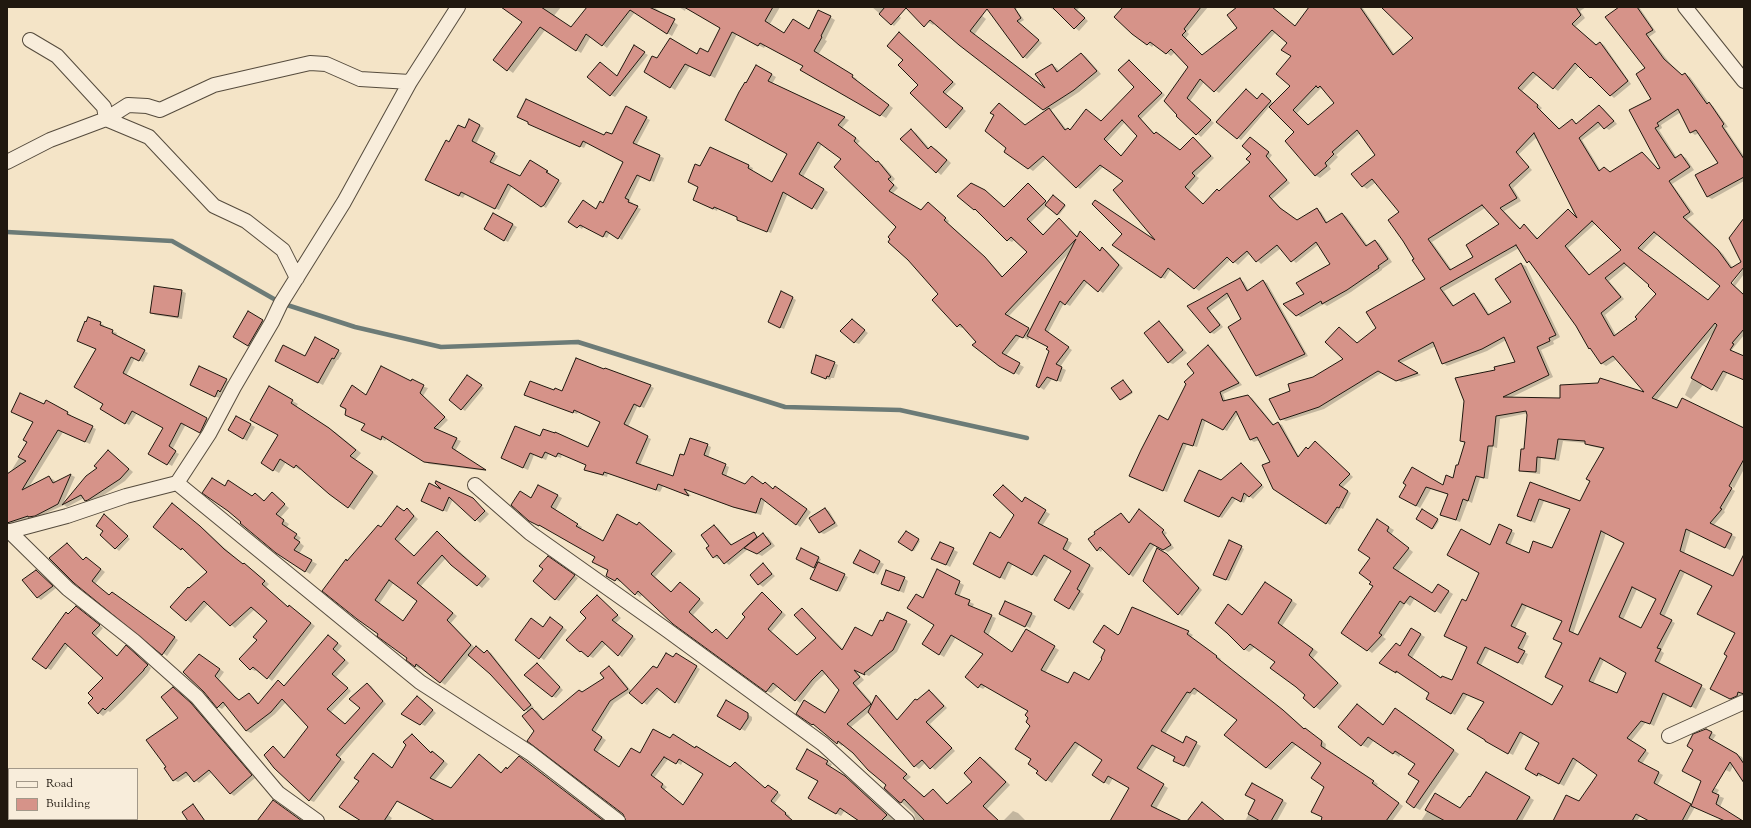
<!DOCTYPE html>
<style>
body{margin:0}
#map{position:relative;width:1751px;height:828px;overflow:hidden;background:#f4e4c7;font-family:"Sorts Mill Goudy",serif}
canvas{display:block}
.frame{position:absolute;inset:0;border:8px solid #20180f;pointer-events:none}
.legend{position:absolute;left:8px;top:768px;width:130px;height:52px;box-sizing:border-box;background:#f8eddb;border:1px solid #a29889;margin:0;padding:5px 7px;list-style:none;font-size:12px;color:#20180f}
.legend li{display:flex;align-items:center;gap:8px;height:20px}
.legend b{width:20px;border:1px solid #a29889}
</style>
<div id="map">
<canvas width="1751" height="828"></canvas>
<div class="frame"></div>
<ul class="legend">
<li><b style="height:5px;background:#f8eddb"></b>Road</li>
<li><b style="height:11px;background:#d69389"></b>Building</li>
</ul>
</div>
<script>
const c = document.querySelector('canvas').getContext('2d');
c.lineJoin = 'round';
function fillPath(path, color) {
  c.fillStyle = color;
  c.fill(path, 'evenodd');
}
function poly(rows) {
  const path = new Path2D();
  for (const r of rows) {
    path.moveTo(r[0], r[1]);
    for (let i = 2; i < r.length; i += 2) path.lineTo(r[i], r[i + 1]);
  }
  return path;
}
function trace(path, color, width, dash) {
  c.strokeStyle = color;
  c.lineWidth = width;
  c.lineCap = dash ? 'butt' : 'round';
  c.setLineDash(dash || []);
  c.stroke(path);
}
const shadow = poly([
 [511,7,561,7,553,17,571,28,588,7,654,7,678,25,672,36,635,12,607,48,591,36,581,53,545,30,513,73,495,60,523,22],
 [679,7,780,7,770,24,784,34,809,30,830,17,835,20,825,40,827,41,818,55,857,79,856,80,893,108,886,118,802,70,804,66,766,45,764,48,737,34,715,78,690,66,675,90,645,71,658,60,700,58,708,53,721,28,686,7,685,11],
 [872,7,891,7,901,18,894,26],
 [916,7,971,7,986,19,974,35,1047,90,1052,65,1057,68,1060,72,1082,54,1086,57,1101,74,1079,92,1051,110,1067,130,1102,122,1136,87,1129,61,1165,95,1141,119,1155,134,1180,151,1194,138,1214,158,1196,176,1199,178,1189,190,1203,204,1219,192,1251,162,1254,140,1272,155,1269,159,1290,183,1272,199,1284,211,1297,221,1317,209,1321,212,1328,223,1342,214,1346,216,1368,246,1375,241,1379,243,1392,262,1382,269,1382,270,1351,292,1327,306,1324,304,1301,317,1297,315,1305,294,1331,264,1319,244,1296,263,1281,248,1261,264,1250,253,1238,265,1231,259,1199,291,1171,269,1165,279,1161,277,1158,242,1125,181,1104,166,1080,189,1047,158,1033,171,1005,152,1025,126,1046,111,935,23,933,25,928,22],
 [1125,122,1138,136,1122,156,1107,142],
 [995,7,1018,7,1016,9,1024,20,1019,23,1042,43,1027,59,1024,57,990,12],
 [1049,7,1080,7,1077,10,1088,21,1079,31,1060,14],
 [1125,7,1208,7,1187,32,1189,34,1186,38,1203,56,1238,28,1235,9,1234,7,1272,7,1295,26,1310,7,1362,7,1395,55,1414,38,1383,7,1586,7,1580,11,1585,18,1575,27,1597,45,1600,43,1604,45,1631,84,1614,98,1579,66,1558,91,1537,75,1522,91,1542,108,1540,110,1560,129,1572,120,1577,124,1599,106,1603,108,1617,124,1609,130,1602,125,1582,140,1601,171,1605,168,1611,173,1642,153,1659,170,1661,168,1631,111,1653,99,1647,68,1621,7,1639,7,1656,32,1649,37,1669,62,1683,76,1685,74,1690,77,1709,103,1713,106,1728,127,1725,128,1744,156,1744,181,1712,199,1708,197,1697,175,1719,163,1699,133,1695,135,1691,132,1681,112,1661,125,1662,128,1659,130,1677,158,1681,155,1686,158,1694,170,1672,184,1694,214,1687,219,1723,254,1733,268,1743,262,1736,229,1744,221,1744,265,1727,287,1729,288,1744,268,1744,274,1735,286,1744,295,1744,335,1717,368,1744,357,1744,380,1728,372,1717,392,1704,384,1691,399,1685,395,1713,333,1656,401,1744,429,1744,469,1734,488,1726,483,1725,485,1735,491,1724,511,1725,512,1713,526,1736,537,1730,550,1691,530,1684,554,1733,578,1744,560,1744,694,1741,698,1735,701,1716,691,1736,633,1713,586,1685,572,1664,617,1675,623,1661,651,1664,653,1659,664,1706,689,1696,709,1668,694,1654,726,1646,722,1631,741,1649,753,1642,764,1663,775,1657,786,1692,805,1703,781,1706,730,1716,735,1712,741,1742,757,1744,761,1744,781,1733,766,1730,772,1713,764,1704,782,1719,790,1716,795,1724,798,1720,807,1741,821,1719,821,1720,818,1695,807,1687,821,1651,821,1641,815,1637,821,1554,821,1579,802,1599,775,1578,760,1564,786,1543,775,1541,777,1526,769,1540,743,1524,734,1513,755,1486,741,1485,702,1468,694,1455,715,1427,699,1431,693,1401,673,1400,674,1381,663,1400,647,1411,629,1425,637,1412,658,1442,679,1452,682,1468,647,1467,602,1491,546,1511,531,1515,533,1510,546,1530,555,1552,550,1571,510,1544,501,1535,523,1523,518,1531,483,1580,502,1604,449,1590,446,1586,443,1563,441,1559,461,1541,458,1540,474,1524,472,1520,470,1525,450,1528,413,1500,419,1497,448,1493,447,1488,479,1480,478,1472,503,1468,501,1460,522,1446,517,1449,495,1431,489,1420,508,1400,497,1408,484,1444,486,1454,479,1465,443,1461,441,1496,371,1516,362,1506,340,1487,351,1447,366,1443,363,1436,346,1401,363,1421,375,1401,382,1383,372,1324,409,1286,421,1281,419,1291,391,1344,359,1340,328,1358,344,1377,328,1426,279,1415,259,1400,213,1376,182,1367,189,1363,186,1376,155,1360,133,1336,155,1338,157,1329,166,1331,169,1320,178,1315,175,1296,132,1270,106,1241,140,1238,138,1249,92,1258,99,1265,96,1274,104,1292,86,1293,56,1288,43,1276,32,1219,93,1204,82,1190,101,1214,123,1201,137,1177,116,1190,67,1175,52,1171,56,1154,44,1152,47,1148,44],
 [1321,88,1336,104,1309,125,1297,113],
 [1537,137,1578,218,1568,210,1539,239,1524,226,1521,229,1504,211,1521,201,1513,188,1532,170,1518,155],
 [1485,208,1500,224,1474,258,1452,270,1432,242],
 [1596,223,1623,250,1590,276,1568,248],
 [1658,234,1721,286,1709,301,1642,251],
 [1519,248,1528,262,1532,264,1577,325,1590,348,1601,363,1606,366,1617,359,1647,394,1561,399,1510,398,1553,377,1541,350,1554,344,1553,341,1560,337,1526,266,1521,264,1512,302,1490,315,1478,297,1474,294,1454,306,1444,291],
 [1628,265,1650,285,1657,294,1639,319,1616,335,1605,315,1624,299,1609,281],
 [1606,533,1625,543,1578,636,1573,634],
 [1637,589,1657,599,1642,629,1623,620],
 [1527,606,1563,621,1564,686,1553,706,1480,667,1490,648,1523,665,1528,654,1522,651,1529,636,1515,629],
 [1604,660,1627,673,1618,694,1593,684],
 [899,34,956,84,946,94,966,111,950,130,912,93,920,85,904,60],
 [634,47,648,55,615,97,611,95,617,76],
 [756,66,776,77,772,84,849,120,842,128,860,141,857,144,877,163,882,164,895,179,892,182,898,188,892,194,921,211,932,206,949,221,948,223,989,261,1003,277,1028,252,1015,239,1012,242,1008,240,974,209,989,194,1004,207,1028,185,1048,203,1055,198,1066,206,1059,215,1047,206,1031,222,1044,235,1059,219,1078,237,1080,232,1101,251,1103,248,1107,251,1123,268,1103,293,1088,282,1070,306,1064,303,1048,333,1072,350,1060,367,1066,370,1061,382,1052,379,1044,390,1038,386,1050,351,1050,347,1030,337,1028,340,1021,336,1005,357,1024,367,1019,375,1000,365,964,327,962,328,957,326,897,227,843,159,822,144,803,177,828,192,817,210,788,193,771,233,742,222,738,217,718,208,717,211,694,200,699,187,701,168,749,166,753,168,752,171,773,184,788,153,747,84],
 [1069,253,1031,330,1008,317],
 [627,108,650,120,636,146,664,158,654,182,641,176,629,201,633,203,632,205,641,209,622,240,610,232,607,238,584,226,582,229,570,222,596,210,603,204,624,162,587,142,584,148,533,125,604,137,612,136],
 [470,120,484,128,476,144,498,156,493,164,521,178,531,161,551,174,550,176,562,183,546,208,512,186,499,210,466,193,463,198,431,182,450,143,465,130],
 [911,130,916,133,930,149,931,147,936,149,951,163,941,175,901,139],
 [493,214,517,227,508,242,485,229],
 [1240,280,1244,282,1249,291,1263,281,1267,283,1308,356,1260,378,1257,375,1243,320,1230,296,1210,311,1223,327,1214,334,1210,332,1189,307],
 [181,291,186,293,182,319,155,315,151,312],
 [793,298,796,300,784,329,772,324],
 [248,313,267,323,253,347,234,336],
 [852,320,868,333,859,344,854,342],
 [1159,322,1163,325,1187,353,1173,364,1168,362],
 [100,323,104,325,103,327,117,333,116,336,148,353,143,362,135,358,126,376,211,421,204,434,186,424,172,450,179,454,172,466,150,453,165,428,137,413,129,425,101,409,104,404,97,349,78,341],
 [315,338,342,353,338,360,337,360,323,385,280,363,305,357],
 [1208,346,1212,348,1242,385,1223,394,1226,402,1248,396,1252,398,1275,426,1278,423,1282,425,1299,457,1319,445,1353,477,1342,488,1351,493,1343,509,1341,508,1330,525,1274,488,1272,462,1259,440,1254,442,1251,440,1238,414,1227,431,1206,420,1197,447,1187,444,1167,492,1134,478,1169,422],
 [834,363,838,365,834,378,831,378,830,380,812,373],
 [471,378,484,388,465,411,450,400],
 [226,380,230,383,225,393,222,392,219,398,195,387],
 [1123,381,1133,393,1122,400,1120,399],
 [411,383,428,388,423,396,448,420,437,431,461,441,455,451,487,471,429,464,387,438,385,441,363,429,366,424,367,396],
 [650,386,654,388,644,408,638,405,628,427,651,439,640,465,673,477,684,456,707,445,711,447,708,458,729,467,726,477,746,485,764,485,765,483,774,490,776,487,811,512,800,527,765,500,761,515,738,509,686,490,691,496,663,486,660,492,608,473,607,477,590,472,586,469,587,465,562,454,561,458,549,453,546,460,534,455,528,470,507,460,540,438,588,449,601,422,578,412,577,414,529,397,555,391],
 [270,388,298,404,296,407,335,432,361,453,355,460,378,476,354,510,329,494,301,468,300,470,286,462,279,473,262,463,279,435],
 [47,401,71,415,71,417,96,429,90,444,63,432,29,487,49,477,54,480,56,483,71,475,75,477,62,506,33,519,7,528,7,474,8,476,29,442],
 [236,417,255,427,247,441,229,430],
 [112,454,133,472,125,481,93,502,90,503,84,498,67,507,64,505,87,476,99,469],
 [1241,464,1264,487,1253,499,1248,495,1244,503,1236,499,1222,518,1189,502,1222,482],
 [539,486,562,498,555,511,582,527,580,530,603,542,637,527,639,523,644,526,676,554,655,577,672,592,680,583,685,586,704,603,693,615,713,633,716,630,728,640,747,617,762,593,786,615,771,632,798,656,817,638,802,609,806,612,844,650,906,622,911,624,897,652,869,676,855,670,864,680,857,686,873,704,876,697,880,699,898,720,930,691,933,693,947,708,930,724,955,751,935,770,926,762,919,769,915,766,869,712,851,727,911,777,906,781,925,797,933,790,949,805,974,782,980,758,985,760,1010,785,987,809,999,821,916,821,914,814,886,788,888,785,853,752,843,744,842,746,838,743,818,726,813,725,797,713,825,715,840,690,826,673,816,682,800,703,778,686,771,693,766,691,643,594,640,597,621,580,620,582,607,575,610,570,596,557,530,520,532,499],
 [1004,486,1023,502,1025,499,1050,514,1042,526,1072,543,1067,552,1094,568,1081,592,1084,594,1074,611,1055,600,1073,571,1049,557,1037,577,1013,563,1005,580,974,563,1001,539,1016,515],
 [225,487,253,497,255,494,265,501,272,494,289,508,280,518,289,524,287,527,301,538,298,541,304,546,299,554,317,564,310,574,290,562,243,522],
 [445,492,472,499,489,514,480,523,453,499,447,512,427,503],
 [176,507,205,530,229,552,244,565,249,567,269,584,266,587,289,608,294,609,315,626,272,681,258,669,255,671,251,669,259,640,269,621,255,609,235,628,208,604,191,623,172,607,208,572,186,551,181,549],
 [407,509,418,519,399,542,415,557,438,532,490,579,482,588,446,558,421,586,457,616,451,623,475,648,476,647,485,653,487,651,491,653,534,708,533,709,537,711,544,720,605,678,609,667,613,669,632,692,657,669,674,658,676,655,700,669,679,704,660,689,647,705,630,692,614,703,595,733,606,740,597,753,619,768,640,754,654,730,766,789,772,788,781,795,774,804,790,816,789,817,794,821,627,821,624,814,528,712,491,674,470,655,445,685,421,667,420,669,415,666,409,657,380,634,348,562,382,528],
 [394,582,418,601,404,622,379,604],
 [669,758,681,765,683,761,704,773,683,805,664,790,667,787,654,778],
 [825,509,829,511,838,526,824,534,819,532],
 [1140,510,1167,533,1165,535,1174,548,1168,552,1155,545,1133,577,1103,549,1101,552,1098,550,1090,539,1121,514,1130,523],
 [1422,510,1439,521,1434,529,1417,518],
 [108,518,130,539,119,551,101,535,105,531],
 [1378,521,1394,530,1391,535,1413,552,1398,572,1432,594,1438,585,1453,594,1441,614,1415,598,1410,606,1406,603,1383,637,1386,639,1372,653,1368,650,1374,586,1372,558],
 [714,526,718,528,732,545,754,533,759,538,763,535,768,537,775,546,762,556,748,549,729,565,720,558,718,559,714,557,710,546],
 [906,532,920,541,914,551,900,542],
 [940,543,958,552,950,567,937,560],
 [67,544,84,561,86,558,105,572,95,584,110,596,116,595,178,640,167,656,74,582],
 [1241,547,1244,549,1229,581,1218,576],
 [802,549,821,559,819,563,848,577,840,592,814,580,816,568,810,565],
 [860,552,884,564,878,575,854,562],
 [1170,557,1202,590,1182,616,1144,581],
 [552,560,578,578,559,601,555,599],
 [763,565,775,576,763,587,759,584],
 [937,570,964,585,959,597,974,604,972,608,996,618,988,636,1013,653,1027,630,1059,650,1045,673,1069,685,1089,681,1118,636,1188,632,1193,635,1191,637,1221,659,1220,661,1288,714,1305,729,1326,744,1325,750,1378,784,1376,787,1403,806,1392,821,1322,821,1326,787,1322,763,1297,744,1271,770,1267,768,1226,735,1238,719,1199,690,1195,695,1192,694,1165,734,1183,744,1186,738,1201,746,1189,768,1175,760,1176,757,1157,747,1141,771,1168,788,1156,809,1180,821,1111,821,1130,788,1113,778,1109,785,1104,782,1103,760,1080,744,1052,783,1047,780,1038,773,1039,771,1033,758,1029,711,986,686,983,689,979,687,984,653,956,637,944,657,939,654,936,625,923,599],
 [36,571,56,588,41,600,37,597],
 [904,578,908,581,904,593,886,586],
 [1271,587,1297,604,1282,626,1318,652,1313,658,1342,686,1320,710,1304,698,1307,695,1271,668,1276,662,1255,647,1249,652,1244,649,1242,616],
 [597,596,621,618,616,623,636,639,622,657,606,644,593,658,580,651,587,618],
 [1006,602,1036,616,1030,628,1004,616],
 [80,610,103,628,96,636,118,656,130,649,151,668,148,673,124,699,110,712,108,711,103,716,99,713,94,698,105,678,69,645,51,670,47,668,66,613,69,614],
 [554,621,567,630,544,660,516,640],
 [329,636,342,646,337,652,349,663,336,677,351,691,331,712,346,725,361,708,367,684,371,686,386,704,339,758,345,762,314,802,309,800,273,748,285,759,309,727,286,702,275,714,251,733,246,731,226,705,222,709,218,707,204,658,224,672,219,679,240,701,249,694,253,697,259,704,278,682,285,686],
 [537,664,563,690,556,698,552,696],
 [173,688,195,706,255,778,234,796,230,793,212,772,199,783,189,775,178,782,174,780,179,718],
 [421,700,436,713,425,726,403,714],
 [727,701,752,717,752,720,745,731,718,715],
 [1358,705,1384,725,1401,713,1459,754,1420,810,1414,807,1420,781,1416,764,1401,754,1399,757,1374,740,1368,748,1362,745],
 [412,735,432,753,436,754,448,764,434,781,451,790,483,757,502,773,604,821,434,821,435,820,374,754,392,768],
 [807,751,832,764,830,768,850,780,895,821,861,821,845,810,841,816,809,798,819,780],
 [1486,773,1534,800,1522,821,1421,821,1428,810,1461,809,1470,798],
 [1252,784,1287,803,1277,821,1245,821,1256,800],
 [358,791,392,818,390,821,363,821],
 [1013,811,1018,813,1026,821,1003,821]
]);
const stream = poly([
 [7,232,172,241,281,303,355,327,441,347,578,342,785,407,900,410,1027,438]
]);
const building = poly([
 [501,7,541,7,571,27,587,7,649,7,675,19,667,34,630,10,602,46,586,34,576,51,540,27,507,71,493,60,522,22,501,7],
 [684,7,773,7,765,21,784,33,793,19,809,29,818,10,831,16,821,36,822,37,814,51,853,75,852,77,889,105,880,116,800,70,803,66,760,43,758,46,732,32,710,76,685,64,670,88,644,72,652,56,657,58,670,38,697,54,700,48,708,52,720,28,684,7],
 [885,7,1014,7,1021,18,1017,21,1039,40,1023,58,987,9,970,31,1045,88,1035,74,1052,64,1057,72,1081,53,1097,71,1074,90,1043,110,959,45,930,20,924,27,906,8,891,25,879,14,885,7],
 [1052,7,1073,7,1085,18,1074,29,1052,7],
 [1123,7,1201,7,1184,29,1186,31,1182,35,1202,55,1237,28,1227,15,1237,7,1272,7,1295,26,1309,7,1360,7,1393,55,1413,38,1381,7,1576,7,1581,15,1572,24,1596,45,1600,42,1628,81,1610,96,1591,77,1590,78,1575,63,1553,89,1533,72,1518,88,1538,105,1537,107,1559,129,1572,119,1576,124,1599,105,1614,121,1604,129,1598,122,1579,138,1599,171,1604,167,1610,172,1642,152,1658,169,1660,168,1629,110,1651,99,1636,74,1645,68,1605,17,1619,7,1637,7,1653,30,1646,34,1664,59,1682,75,1685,73,1707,104,1709,102,1724,124,1722,126,1744,159,1744,177,1707,197,1695,175,1718,163,1696,130,1690,133,1678,109,1657,123,1659,126,1655,128,1675,158,1681,154,1690,167,1669,181,1690,212,1683,217,1718,250,1731,268,1741,262,1729,238,1744,218,1744,267,1731,283,1744,295,1744,329,1732,343,1734,344,1730,350,1744,356,1744,380,1723,371,1712,390,1691,378,1717,325,1715,323,1652,398,1677,408,1682,398,1744,428,1744,459,1729,486,1732,488,1720,508,1722,509,1710,523,1732,534,1725,548,1686,529,1680,551,1733,576,1744,554,1744,694,1738,692,1737,696,1730,699,1710,689,1727,656,1724,654,1735,633,1697,614,1712,586,1680,570,1660,614,1672,620,1657,648,1661,649,1655,661,1702,685,1691,707,1663,693,1650,724,1641,721,1627,738,1646,750,1638,761,1659,772,1654,783,1691,804,1682,821,1649,821,1636,814,1632,821,1553,821,1566,795,1579,801,1597,775,1573,758,1559,784,1538,773,1537,776,1525,769,1539,743,1520,732,1508,754,1485,741,1485,740,1467,729,1484,702,1463,693,1451,714,1426,699,1429,693,1396,671,1396,673,1379,663,1396,643,1400,646,1411,628,1421,634,1408,655,1441,678,1442,676,1452,680,1467,647,1444,636,1462,599,1466,601,1479,573,1447,555,1461,529,1490,545,1499,524,1512,530,1506,543,1529,553,1533,541,1552,548,1570,509,1539,499,1531,521,1517,516,1530,482,1580,501,1590,481,1586,479,1604,448,1585,444,1585,441,1558,439,1555,459,1537,457,1536,472,1519,471,1521,449,1524,449,1527,415,1526,411,1496,416,1493,446,1488,446,1484,478,1476,476,1468,501,1463,499,1456,520,1440,515,1448,494,1426,487,1416,506,1399,497,1406,485,1403,483,1412,467,1443,485,1446,475,1453,478,1456,465,1458,465,1465,442,1460,441,1464,401,1455,378,1495,370,1494,367,1515,362,1504,337,1482,349,1442,364,1433,342,1398,361,1418,373,1396,381,1378,371,1319,407,1280,420,1269,399,1290,391,1288,384,1313,377,1343,359,1325,342,1339,327,1357,343,1376,328,1366,312,1425,279,1412,260,1414,259,1403,241,1388,220,1399,212,1372,179,1362,187,1351,174,1375,155,1357,130,1332,152,1334,154,1325,163,1327,166,1315,176,1285,141,1294,132,1269,107,1290,86,1276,74,1291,56,1281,50,1287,43,1272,30,1214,92,1200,79,1187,98,1211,120,1196,135,1176,116,1177,115,1164,101,1188,67,1171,49,1166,54,1150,42,1147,45,1132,34,1114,17,1123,7],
 [1316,86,1318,88,1320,86,1334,103,1308,125,1293,110,1316,86],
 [1534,133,1577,218,1568,209,1537,239,1524,224,1520,229,1500,208,1517,198,1509,185,1529,167,1516,152,1534,133],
 [1482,205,1499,224,1466,245,1473,257,1450,270,1428,239,1482,205],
 [1592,221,1621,250,1589,275,1565,246,1592,221],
 [1654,232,1720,286,1708,300,1638,248,1654,232],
 [1516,245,1527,263,1529,261,1576,326,1589,349,1590,348,1601,364,1613,356,1644,392,1600,378,1598,383,1560,385,1560,398,1503,397,1549,375,1537,347,1550,341,1549,338,1556,335,1521,263,1495,279,1511,302,1488,315,1474,293,1453,306,1440,288,1516,245],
 [1624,263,1649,285,1648,286,1656,294,1635,317,1637,319,1614,336,1601,313,1621,297,1605,278,1624,263],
 [1601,531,1624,543,1578,635,1569,631,1601,531],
 [1632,587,1656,599,1641,628,1619,617,1632,587],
 [1522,604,1562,621,1553,639,1562,643,1545,677,1563,686,1552,705,1477,663,1485,647,1518,663,1525,651,1518,648,1526,633,1511,626,1522,604],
 [1600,658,1626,673,1617,693,1589,681,1600,658],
 [899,32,953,82,943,92,963,108,946,128,910,93,918,85,898,65,903,60,887,46,899,32],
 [634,45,645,52,610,96,587,77,600,62,617,76,634,45],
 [1129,60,1162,93,1138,116,1154,134,1156,132,1180,150,1193,137,1211,156,1192,173,1195,176,1185,187,1203,204,1217,189,1219,191,1250,162,1246,159,1251,154,1242,146,1250,137,1269,152,1266,156,1287,180,1269,196,1280,208,1297,220,1317,208,1326,223,1342,213,1366,246,1375,240,1388,259,1378,266,1379,268,1347,290,1322,304,1321,301,1296,316,1283,304,1304,294,1296,283,1330,264,1316,242,1291,262,1277,245,1256,262,1247,251,1233,263,1227,257,1194,289,1168,268,1161,278,1112,245,1122,234,1092,204,1095,200,1155,240,1113,190,1123,181,1100,165,1076,188,1043,156,1028,169,1004,152,1006,148,985,131,994,115,990,113,999,103,1025,125,1049,108,1065,130,1068,128,1070,130,1086,109,1101,121,1134,87,1118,70,1129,60],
 [1122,120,1137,136,1121,156,1104,139,1122,120],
 [756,65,772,74,768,81,845,117,838,125,856,138,854,141,876,162,878,161,891,177,888,179,894,185,889,191,921,210,928,202,946,218,944,220,985,257,1002,277,1027,252,1011,237,1007,241,975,209,974,210,957,196,971,183,985,190,1004,207,1028,183,1046,201,1027,219,1043,235,1059,218,1077,237,1080,231,1100,251,1102,247,1119,265,1098,292,1084,280,1065,305,1060,301,1045,330,1069,347,1056,364,1062,367,1057,381,1047,377,1039,388,1036,386,1049,351,1046,349,1048,347,1027,336,1076,239,1005,314,1029,328,1023,338,1016,335,1002,353,1020,363,1014,374,999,366,972,345,976,342,960,324,957,327,932,300,938,294,908,260,888,242,890,239,888,237,896,227,834,167,841,159,818,142,799,174,824,189,812,209,783,192,767,232,737,220,737,217,714,207,713,209,693,200,698,187,688,182,695,164,700,166,710,147,749,165,748,168,772,182,787,154,725,120,739,92,745,82,746,83,756,65],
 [1246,89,1257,99,1262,93,1271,101,1237,139,1216,122,1246,89],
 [526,99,604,135,606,132,612,134,626,106,647,117,633,143,660,155,650,181,637,175,625,198,629,200,628,202,638,206,618,239,606,231,603,237,580,225,577,228,568,222,583,200,596,209,600,201,603,203,623,162,583,141,580,147,528,124,528,122,517,117,526,99],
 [469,119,480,125,472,141,495,153,490,162,520,176,530,160,548,171,546,172,559,180,544,205,541,207,508,184,495,209,461,192,459,196,425,180,446,140,449,142,458,125,465,128,469,119],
 [911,129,928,149,931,146,947,160,936,173,900,139,911,129],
 [1053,195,1065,205,1057,215,1045,205,1053,195],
 [493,213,513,224,504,241,484,229,493,213],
 [1240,278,1247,291,1263,280,1305,354,1256,376,1228,327,1241,319,1227,293,1207,308,1220,325,1210,333,1187,306,1240,278],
 [154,286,182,290,178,317,150,313,154,286],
 [781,291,793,297,780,328,768,322,781,291],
 [248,311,263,320,248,346,233,337,248,311],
 [88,317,101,322,100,325,113,330,112,333,145,350,139,361,131,357,123,373,207,418,200,433,181,423,169,446,176,451,167,465,148,454,163,428,132,411,125,424,100,409,103,404,74,387,96,349,77,341,85,321,86,322,88,317],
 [852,319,865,330,854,343,840,331,852,319],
 [1159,321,1183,350,1168,363,1144,333,1159,321],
 [315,337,339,350,334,359,332,358,318,383,275,361,283,345,305,356,315,337],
 [1208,345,1239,383,1220,392,1223,401,1248,395,1273,425,1278,422,1298,457,1306,447,1308,449,1315,441,1350,474,1339,485,1348,491,1339,508,1337,507,1326,524,1273,489,1262,465,1270,462,1257,437,1250,440,1236,411,1223,430,1202,419,1193,446,1183,443,1163,491,1129,476,1141,450,1159,415,1168,420,1186,384,1184,382,1194,373,1187,364,1208,345],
 [816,355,835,362,829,377,827,376,826,379,811,373,816,355],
 [576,358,604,369,605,368,651,385,640,407,634,404,624,424,648,436,636,463,673,476,680,454,684,455,690,438,708,444,704,455,726,464,722,474,745,484,752,476,763,484,765,482,773,489,775,486,807,509,796,525,761,498,756,513,733,507,684,489,689,496,658,484,656,490,604,472,603,475,584,470,586,465,558,453,556,457,545,452,542,458,530,453,523,468,501,458,515,426,540,436,543,429,555,433,555,432,588,447,600,422,574,410,573,413,524,395,530,381,554,390,555,388,562,391,576,358],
 [199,366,227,379,220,392,218,390,215,397,190,385,199,366],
 [381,366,411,381,412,379,424,385,420,393,445,417,434,428,457,438,452,448,486,470,424,462,382,436,381,440,361,430,365,424,345,415,346,409,340,406,352,385,366,395,381,366],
 [467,375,482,385,461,410,449,400,467,375],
 [1123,380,1132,392,1120,400,1111,388,1123,380],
 [269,386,293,400,291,403,329,428,356,450,350,456,373,472,348,508,329,494,296,465,294,468,280,459,273,471,261,463,278,435,250,420,269,386],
 [20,393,44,404,46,400,68,412,67,414,93,426,85,442,58,430,22,490,49,476,53,483,71,474,58,504,35,516,28,517,28,516,7,523,7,474,26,461,18,457,27,442,23,440,33,422,11,412,20,393],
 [236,416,251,424,243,439,228,430,236,416],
 [108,450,129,469,120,479,88,500,85,501,81,495,62,505,86,476,97,468,94,466,108,450],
 [1241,463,1262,485,1249,497,1244,493,1241,502,1232,497,1219,517,1184,501,1199,470,1221,480,1241,463],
 [212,478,225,486,228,480,252,496,255,493,264,501,272,492,285,504,276,514,284,520,282,524,297,534,294,538,300,542,294,550,312,560,305,572,276,553,240,523,241,522,228,511,202,493,212,478],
 [436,481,473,498,485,511,475,521,449,497,443,511,421,501,429,483,441,489,435,483,436,481],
 [538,485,558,495,551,507,578,524,576,526,603,541,617,514,637,525,639,522,672,551,651,574,671,592,680,582,700,599,689,612,712,633,716,629,727,639,745,617,742,614,762,592,782,612,768,629,797,655,816,638,794,615,802,608,842,650,855,627,872,636,880,620,883,621,887,612,907,621,893,650,864,673,865,675,854,670,860,677,853,683,871,704,847,724,907,774,903,778,924,797,933,789,947,804,972,782,964,773,980,757,1006,782,983,806,999,821,925,821,904,799,901,803,899,802,884,788,886,785,868,770,853,753,838,741,837,744,813,724,812,725,796,714,804,700,825,713,839,690,822,670,812,680,795,701,773,683,766,692,673,624,638,591,635,595,617,578,615,581,606,576,608,570,592,562,595,557,539,525,539,526,529,521,511,505,520,491,531,498,538,485],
 [1003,485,1022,502,1025,497,1046,510,1038,523,1068,539,1063,549,1090,565,1077,589,1080,591,1069,609,1054,600,1071,571,1044,555,1032,575,1008,562,1000,578,973,564,990,532,1000,538,1014,515,993,495,1003,485],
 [172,503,200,526,224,549,243,564,244,563,265,581,262,584,288,607,289,605,311,623,267,679,253,667,250,670,239,659,257,640,253,637,267,621,251,607,230,626,204,601,186,621,170,607,188,587,189,588,207,572,182,548,181,550,153,527,172,503],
 [397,506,404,511,407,508,414,516,395,539,414,556,437,531,456,550,486,576,477,586,451,565,442,555,417,583,453,613,447,620,471,645,440,683,416,664,415,667,406,660,407,658,378,637,377,636,378,634,357,619,322,591,346,559,347,561,378,525,381,527,397,506],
 [389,580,417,601,403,621,375,600,389,580],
 [825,508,835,523,819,533,809,518,825,508],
 [1139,509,1164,530,1162,532,1171,545,1163,550,1150,543,1129,575,1100,547,1097,551,1088,539,1095,534,1094,532,1121,513,1129,523,1139,509],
 [1422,509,1438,519,1432,529,1416,519,1422,509],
 [104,514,128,536,115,549,100,535,103,531,96,526,104,514],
 [1377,519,1389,527,1387,531,1409,548,1393,568,1432,593,1438,584,1449,591,1435,612,1410,596,1404,604,1400,601,1379,633,1382,635,1367,651,1341,633,1373,586,1369,584,1371,582,1359,573,1370,558,1358,550,1377,519],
 [714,525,731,545,754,532,757,537,724,564,717,555,713,558,706,548,709,546,701,535,714,525],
 [906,531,919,539,912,551,898,542,906,531],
 [763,533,771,544,757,554,744,548,763,533],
 [1229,540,1242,546,1226,580,1213,575,1229,540],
 [940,542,954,548,946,565,931,559,940,542],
 [67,543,83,560,86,557,101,569,92,581,109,595,112,592,175,637,162,655,74,583,49,558,67,543],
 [801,548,819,557,814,568,796,559,801,548],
 [1157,548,1167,554,1199,588,1178,615,1143,581,1157,548],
 [860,550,880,561,874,573,853,563,860,550],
 [548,556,575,575,555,600,533,581,543,569,539,566,548,556],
 [818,562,845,574,837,591,810,579,818,562],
 [763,563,772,574,758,585,750,575,763,563],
 [937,569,960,581,955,594,970,600,968,605,992,615,984,632,1012,652,1026,629,1055,646,1041,670,1068,683,1074,672,1089,680,1102,659,1101,658,1105,650,1093,642,1104,625,1118,635,1120,633,1132,607,1189,631,1187,634,1217,656,1216,657,1283,710,1304,729,1305,728,1322,741,1321,746,1374,781,1372,783,1399,803,1386,821,1321,821,1322,817,1311,812,1324,787,1311,778,1321,763,1292,742,1266,768,1224,735,1237,720,1194,688,1190,693,1187,692,1161,731,1183,743,1186,736,1197,742,1184,766,1173,761,1175,757,1152,745,1137,768,1164,784,1151,806,1182,821,1110,821,1129,788,1108,776,1104,783,1092,775,1102,760,1075,742,1046,781,1036,773,1038,771,1028,764,1031,759,1015,749,1030,726,1026,722,1028,718,1025,715,1028,711,981,684,978,688,965,677,983,654,951,635,939,655,922,644,934,625,907,608,916,594,923,598,937,569],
 [36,570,53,586,37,598,22,580,36,570],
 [886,570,905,577,899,591,881,584,886,570],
 [1265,582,1292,600,1278,623,1313,649,1309,655,1338,683,1314,708,1303,698,1305,695,1296,687,1270,668,1275,662,1250,644,1244,650,1227,633,1215,623,1228,604,1242,615,1265,582],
 [597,595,618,615,612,620,633,636,618,656,602,641,588,657,581,651,580,652,566,640,586,618,580,612,597,595],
 [1005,601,1032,613,1025,627,999,614,1005,601],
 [76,606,100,625,92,633,117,656,126,645,148,665,144,669,144,670,119,696,105,710,103,708,98,714,88,703,93,698,88,693,103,678,65,643,46,669,32,659,66,612,68,614,76,606],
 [550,617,563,627,539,659,515,640,531,618,543,627,550,617],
 [328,635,338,643,333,649,345,660,332,674,348,688,327,709,345,724,360,708,349,699,367,683,383,701,336,755,341,759,309,801,274,768,264,755,273,746,284,758,308,727,282,699,271,712,246,731,223,702,217,708,204,692,183,672,199,654,220,669,215,676,235,697,239,700,249,693,258,704,278,680,284,686,328,635],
 [476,646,484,653,487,650,531,705,524,711,490,674,468,655,476,646],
 [666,653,673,657,676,653,697,666,675,703,657,688,642,704,629,693,653,666,657,668,666,653],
 [537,663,560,687,552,697,524,675,537,663],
 [609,666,628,689,610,701,592,730,602,737,594,750,619,767,631,748,640,753,653,729,670,738,673,734,695,748,696,746,730,767,735,762,765,788,768,785,778,792,771,801,786,813,785,814,793,821,626,821,623,814,527,741,534,731,522,716,532,708,543,720,579,690,582,692,604,678,600,673,609,666],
 [664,757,676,764,679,759,703,774,683,805,661,787,663,784,651,775,664,757],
 [173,687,191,703,252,775,230,794,209,770,194,782,186,772,173,781,164,768,166,767,146,740,178,718,161,697,173,687],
 [929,690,944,706,926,722,952,748,930,769,922,760,914,767,868,712,876,695,897,720,915,699,917,700,929,690],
 [417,696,433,710,420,725,401,714,417,696],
 [726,700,748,713,748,718,740,730,717,716,726,700],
 [1357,704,1383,725,1395,708,1454,750,1414,808,1406,802,1419,781,1408,774,1415,764,1395,751,1393,754,1368,737,1361,746,1338,727,1357,704],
 [1706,729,1712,732,1709,738,1737,754,1744,764,1744,783,1730,762,1712,792,1719,795,1716,804,1743,821,1725,821,1691,806,1701,781,1682,771,1693,750,1687,746,1693,734,1706,729],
 [412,734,431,753,432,751,444,761,430,778,451,788,479,754,501,773,506,767,507,769,519,756,604,821,435,821,397,801,384,821,361,821,339,807,359,781,354,778,373,753,392,768,406,745,403,742,412,734],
 [807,749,828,761,826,764,845,776,887,815,881,821,859,821,840,808,836,814,808,798,818,781,796,769,807,749],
 [1486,772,1530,797,1516,821,1445,821,1425,810,1435,793,1460,808,1469,796,1470,797,1486,772],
 [1252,783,1283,800,1271,821,1260,821,1248,814,1255,800,1245,795,1252,783],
 [273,800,302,821,257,821,273,800],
 [1202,802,1225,821,1187,821,1202,802],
 [193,804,205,821,188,821,182,812,193,804]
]);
const minor = poly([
 [1685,7,1744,81],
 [30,40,57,56,104,107,106,119,149,137,214,206,246,221,283,250,297,278],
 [7,162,50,140,106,119,128,105,147,106,160,110,214,85,310,63,326,64,360,79,410,82],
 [177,483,420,682,530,753,618,821],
 [475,485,530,533,667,630,823,744,907,821],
 [9,531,68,589,134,641,197,697,278,793,317,821],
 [7,532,67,516,126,496,177,483,209,434,234,387,272,322,281,303,344,202,410,82,458,7],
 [1669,736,1744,702]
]);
fillPath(shadow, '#0003');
trace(stream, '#6c7b77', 4.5);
fillPath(building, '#d69389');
trace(building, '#20180f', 1);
trace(minor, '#554b3d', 16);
trace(minor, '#f8eddb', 14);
</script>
